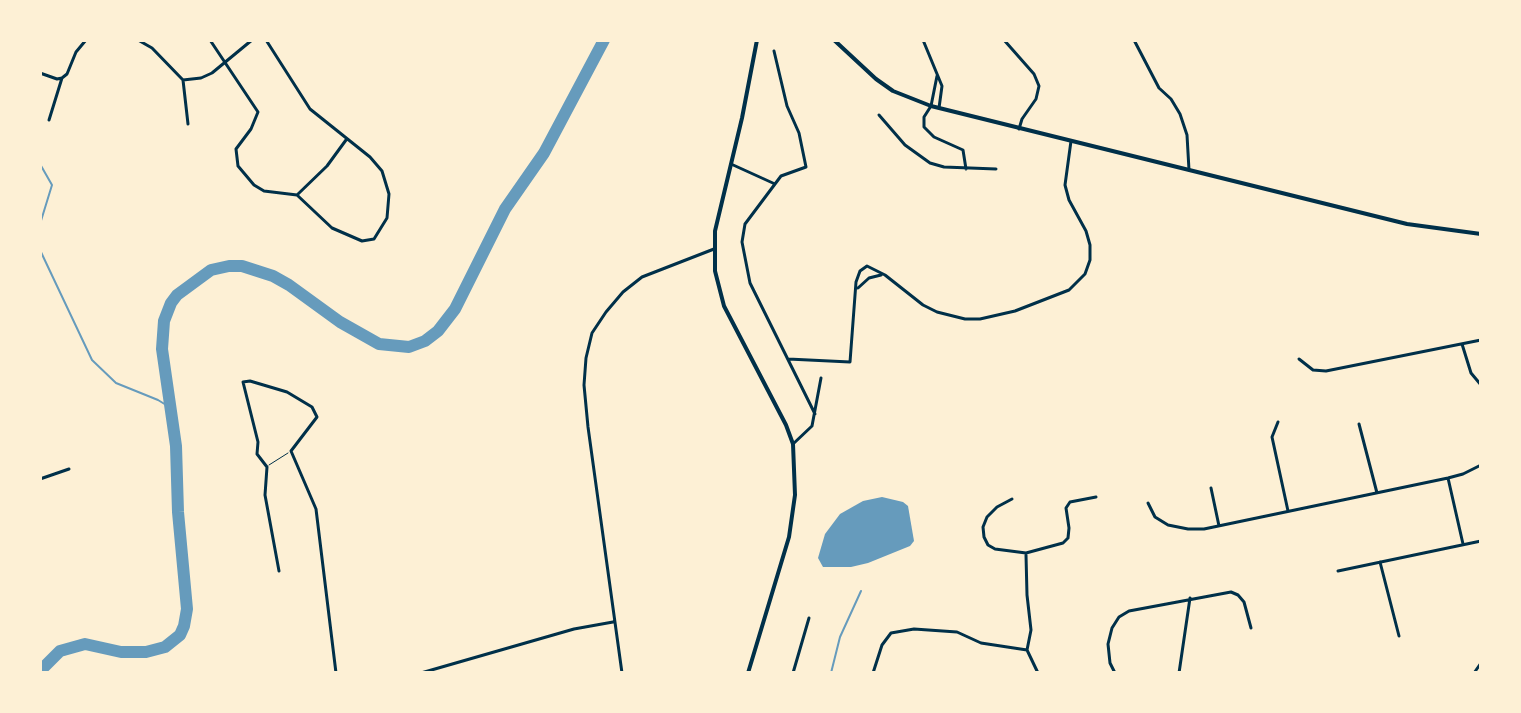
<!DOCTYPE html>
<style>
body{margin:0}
#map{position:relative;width:1521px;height:713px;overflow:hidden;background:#fdf0d5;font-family:Commissioner,sans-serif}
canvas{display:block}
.frame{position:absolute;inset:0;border:42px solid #fdf0d5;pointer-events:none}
</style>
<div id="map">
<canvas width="1521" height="713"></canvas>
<div class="frame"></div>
</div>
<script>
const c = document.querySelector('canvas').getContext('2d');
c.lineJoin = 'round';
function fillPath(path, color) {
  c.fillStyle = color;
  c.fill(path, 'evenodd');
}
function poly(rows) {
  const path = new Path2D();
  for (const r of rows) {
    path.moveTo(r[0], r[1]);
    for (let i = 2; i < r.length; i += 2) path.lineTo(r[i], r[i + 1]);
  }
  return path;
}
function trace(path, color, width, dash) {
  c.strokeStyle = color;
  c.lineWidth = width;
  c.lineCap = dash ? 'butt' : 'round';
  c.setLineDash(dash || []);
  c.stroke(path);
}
const water = poly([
 [882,497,903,502,908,506,914,541,910,546,868,563,851,567,823,567,818,558,825,534,840,514,863,501]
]);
const stream = poly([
 [40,164,52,185,40,224],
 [40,250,92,360,116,383,158,400,171,408],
 [831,673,840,637,861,591]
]);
const river = poly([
 [40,671,60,651,85,644,121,652,146,652,165,647,180,635,184,626,187,609,178,512,176,446,162,349,164,321,171,303,177,295,211,270,229,266,242,266,273,276,289,285,340,322,379,344,409,347,425,341,438,331,455,309,505,209,544,153,604,40]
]);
const service = poly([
 [269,465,288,453]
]);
const minor = poly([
 [138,40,152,48,183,80,201,78,212,73,252,40],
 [210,40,258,112,251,129,236,149,238,166,254,185,264,191,297,195,327,166,346,140],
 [266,40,310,109,370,157,382,171,389,194,387,218,374,239,362,241,332,228,297,195],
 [923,40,942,86,939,108],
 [1004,40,1034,74,1039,86,1036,99,1022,119,1019,129],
 [1134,40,1159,88,1171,99,1180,114,1187,135,1189,170],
 [774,51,787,106,799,133,806,167,781,176,745,224,742,242,750,283,815,414],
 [40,73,57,79,62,78],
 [937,76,931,106,924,117,924,127,934,137,963,150,966,169],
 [183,80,188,124],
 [879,115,905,145,930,163,944,167,996,169],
 [49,120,62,78,67,74,76,52,86,40],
 [731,164,775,184],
 [858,288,869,278,881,275],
 [1462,344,1471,373,1481,385],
 [788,359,850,362,856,282,860,271,867,266,885,275,923,305,937,312,965,319,980,319,1015,311,1069,290,1085,274,1090,260,1090,245,1086,231,1069,200,1065,185,1071,141],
 [1299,359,1313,370,1326,371,1481,340],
 [1278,422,1272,437,1288,511],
 [1359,424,1377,493],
 [793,444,812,426,821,378],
 [1448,478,1463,544],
 [40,479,69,469],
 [1211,488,1219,526],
 [1012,499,997,507,987,517,983,527,984,537,988,545,995,549,1026,553,1063,543,1068,538,1069,528,1066,508,1070,502,1096,497],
 [1148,503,1155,517,1168,525,1188,529,1204,529,1448,478,1463,474,1481,465],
 [1026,555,1027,595,1031,630,1027,650],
 [1380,562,1399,636],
 [279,571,265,495,267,467,257,454,258,442,243,382,250,381,287,392,312,407,317,417,291,451,316,509,336,673],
 [1338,571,1481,541],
 [421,673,574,629,613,622],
 [622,673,588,427,584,385,586,358,592,333,606,312,623,292,642,277,714,249],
 [793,673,809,618],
 [873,673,882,645,891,633,914,629,957,632,981,643,1027,650,1038,673],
 [1115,673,1110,663,1108,644,1112,628,1119,617,1129,611,1231,592,1238,595,1244,602,1251,628],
 [1179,673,1190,598],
 [1474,673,1481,663]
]);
const tertiary = poly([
 [834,40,876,79,893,91,931,106,1407,224,1481,234]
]);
const secondary = poly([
 [748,673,789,537,795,495,793,444,786,425,724,306,715,271,715,231,742,118,757,40]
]);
fillPath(water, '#669bbc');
trace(stream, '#669bbc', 2);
trace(river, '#669bbc', 12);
trace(service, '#003049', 1);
trace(minor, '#003049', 3);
trace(tertiary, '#003049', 4);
trace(secondary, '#003049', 4);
</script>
